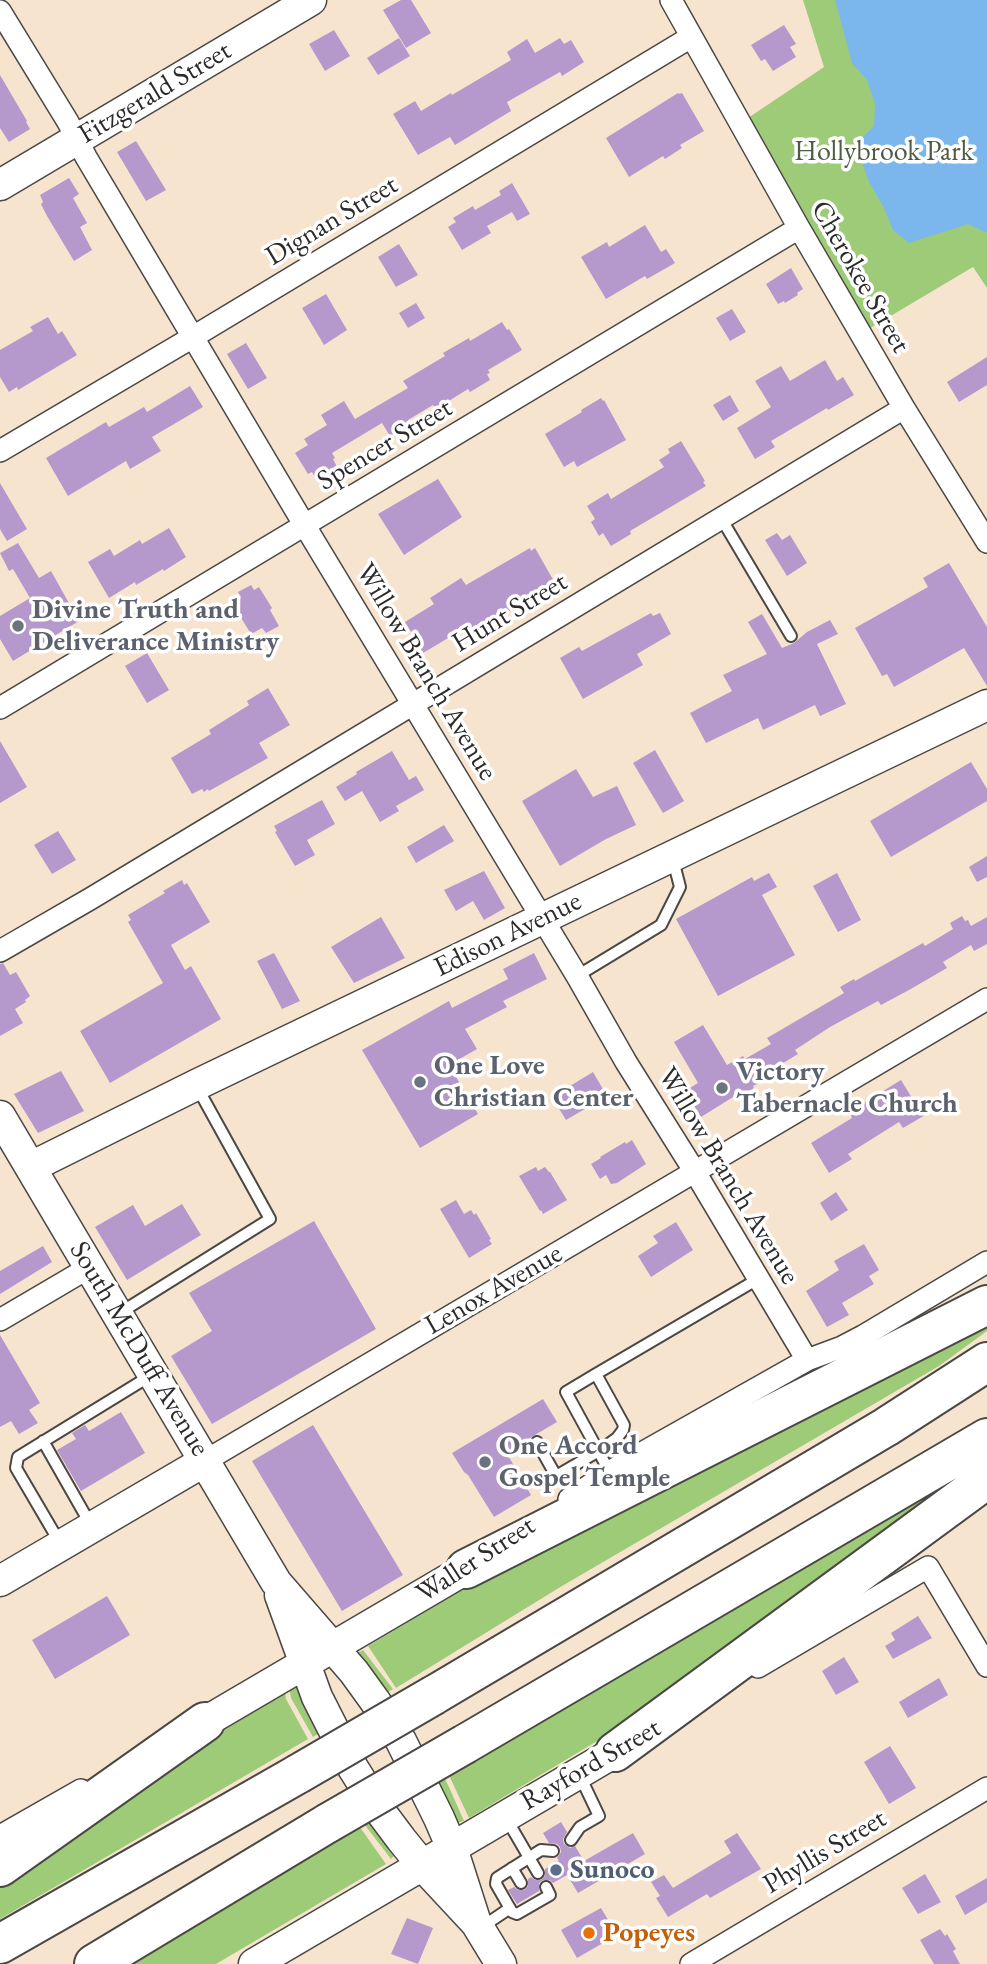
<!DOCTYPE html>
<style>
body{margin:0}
canvas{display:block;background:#f7e4cf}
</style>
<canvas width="987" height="1964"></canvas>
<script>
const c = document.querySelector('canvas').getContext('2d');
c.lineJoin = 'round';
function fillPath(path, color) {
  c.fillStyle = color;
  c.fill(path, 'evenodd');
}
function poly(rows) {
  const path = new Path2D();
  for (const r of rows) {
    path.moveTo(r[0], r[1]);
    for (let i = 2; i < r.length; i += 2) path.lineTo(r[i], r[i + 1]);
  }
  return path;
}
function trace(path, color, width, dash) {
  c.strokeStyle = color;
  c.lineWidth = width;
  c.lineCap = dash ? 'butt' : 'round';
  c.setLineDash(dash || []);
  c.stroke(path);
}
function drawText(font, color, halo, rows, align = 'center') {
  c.font = font + ' "EB Garamond",serif';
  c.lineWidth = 7;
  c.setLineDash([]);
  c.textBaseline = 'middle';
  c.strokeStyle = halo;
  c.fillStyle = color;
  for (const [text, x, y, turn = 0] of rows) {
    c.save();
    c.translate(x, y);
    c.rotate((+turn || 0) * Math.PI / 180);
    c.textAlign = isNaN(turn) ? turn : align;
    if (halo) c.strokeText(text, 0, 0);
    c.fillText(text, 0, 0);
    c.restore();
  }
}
const green = poly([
 [803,0,987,0,987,288,973,267,867,330,745,120,824,67],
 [987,1314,987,1331,939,1366,562,1586,396,1688,368,1646,542,1542],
 [957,1477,642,1714,469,1818,447,1771],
 [363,1650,393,1689,383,1695,356,1654],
 [299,1685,321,1732,313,1737,291,1698,289,1688],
 [285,1690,286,1699,308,1739,0,1919,0,1885,154,1771],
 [442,1773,449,1787,464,1821,456,1823,435,1777],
 [368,1816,397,1853,391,1859,361,1820],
 [357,1823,386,1864,216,1964,119,1964]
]);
const water = poly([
 [835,0,987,0,987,233,968,224,909,243,893,230,884,208,869,182,859,154,860,140,874,126,875,104,867,80,852,63]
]);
const building = poly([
 [401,0,411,0,431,33,406,48,383,10],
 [784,25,796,44,790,47,796,57,773,71,765,59,761,61,751,45],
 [334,30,350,56,325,71,309,44],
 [399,38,410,56,378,75,367,58],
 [560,38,564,44,571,40,584,62,562,76,560,72,507,102,511,111,455,145,450,137,418,155,393,114,415,101,421,111,451,93,452,95,511,60,507,52,527,39,535,53],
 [0,75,27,121,26,122,30,129,9,142,0,128],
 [678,93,679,94,682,93,704,131,680,145,682,148,665,159,663,156,629,177,606,138],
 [136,141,166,190,146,201,117,152],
 [69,178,79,194,73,198,87,223,80,227,92,250,74,261,47,216,41,204,43,202,40,195],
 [512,183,530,214,517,221,512,212,487,226,491,233,462,250,448,227,456,222,453,218,473,206,475,210,501,195,499,191],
 [645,225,661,252,666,249,675,263,647,279,645,276,606,299,581,257,607,242,609,247],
 [399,244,418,275,396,287,378,257],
 [791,268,803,289,797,293,798,295,785,303,784,301,778,304,766,284],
 [326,294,347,330,324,345,302,308],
 [416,303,425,318,408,328,399,313],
 [732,309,746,332,730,341,716,318],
 [48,317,58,334,62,331,77,355,18,390,17,387,9,392,0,377,0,350,33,331,30,327],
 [502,322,507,330,509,329,522,350,488,370,490,373,487,374,490,380,470,392,468,389,436,409,433,405,408,420,410,424,390,436,382,423,332,453,335,458,333,459,337,467,316,479,312,472,308,474,295,453,308,445,304,439,327,425,321,415,344,401,355,419,408,388,403,381,445,356,443,353,469,338,470,341],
 [246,343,267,378,248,389,227,354],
 [987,357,987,385,959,402,947,382],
 [825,360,837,381,843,377,854,395,828,410,827,408,771,441,775,447,755,459,737,428,771,407,755,381,781,366,790,381],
 [190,386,203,407,152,437,161,451,130,469,126,461,68,496,46,458,106,422,109,427,144,407,147,412],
 [730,395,739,411,723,421,713,405],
 [601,398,603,401,604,400,626,440,577,467,574,461,564,467,545,434,582,412,581,410],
 [681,441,705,481,703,482,706,486,630,531,631,534,611,546,603,533,599,536,591,522,595,519,587,506,608,493,611,499,664,467,659,460,670,453,668,449],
 [438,479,462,517,404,555,378,514],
 [0,483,27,529,7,541,0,529],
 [169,528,186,557,164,571,163,569,136,585,135,582,109,598,88,562,110,549,114,556,140,540,142,544],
 [777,533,782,540,790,535,807,563,787,576,765,540],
 [18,543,39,578,51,571,79,621,13,661,0,639,0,616,30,598,13,569,9,571,0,553],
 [530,548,531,551,535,548,555,583,506,613,504,610,473,630,470,625,423,653,416,642,413,641,413,635,405,622,434,604,430,598,461,578,466,585],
 [949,563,987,627,987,686,964,648,894,687,887,674,882,676,855,628,928,587,923,578],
 [251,585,254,590,259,587,272,608,270,610,279,626,266,633,262,628,251,634,232,603,241,597,238,592],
 [651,613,653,616,660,613,671,634,637,654,643,665,583,699,560,658,579,647,582,651],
 [762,614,782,648,794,643,807,632,830,620,838,634,817,644,846,704,820,716,815,705,763,730,758,718,706,743,690,713,732,691,723,675,767,654,748,622],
 [147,653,169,690,147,703,125,666],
 [268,688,290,725,259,743,268,758,209,791,208,789,204,792,202,789,192,794,171,758,211,734,209,730,249,705,247,701],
 [0,741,27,787,0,803],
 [655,750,684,801,663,813,633,763],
 [392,751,409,780,416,776,424,790,396,806,399,811,380,822,362,791,345,801,336,787,357,774,356,772],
 [971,762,987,789,987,801,891,857,870,821],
 [576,769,593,797,617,786,636,825,606,839,560,866,522,801],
 [322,800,335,824,307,840,315,855,295,866,275,832,277,831,274,826],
 [444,825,454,841,416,863,407,847],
 [58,831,76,860,52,874,34,845],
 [987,856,987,877,977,882,969,867],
 [484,871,505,908,484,920,473,901,456,911,444,890],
 [769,873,777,887,762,895,795,955,718,996,676,919,752,877,754,881],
 [837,873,861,920,838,932,813,886],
 [182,880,184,885,187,883,210,922,171,945,185,970,191,966,221,1019,110,1083,80,1031,163,983,128,922,131,920,128,915,165,893,163,891],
 [962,916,965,921,968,920,971,926,987,917,987,944,974,951,971,945,943,962,947,968,909,990,881,1005,878,1001,830,1027,795,1050,798,1054,757,1079,759,1083,753,1086,754,1088,740,1096,738,1094,701,1117,685,1091,698,1083,674,1042,703,1025,727,1065,743,1056,745,1059,771,1044,767,1038,844,993,840,987,854,979,855,981,923,943,925,946,953,929,950,923],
 [381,917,405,958,354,983,331,947],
 [274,953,300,1001,282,1009,257,961],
 [534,953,547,979,503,1001,507,1007,465,1029,477,1049,449,1065,478,1114,420,1148,362,1050,449,1001,452,1008,508,979,503,969],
 [3,963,10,975,16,972,30,996,25,1000,26,1002,15,1009,23,1023,0,1036,0,964],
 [61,1071,84,1111,38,1133,14,1094],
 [593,1072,607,1096,566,1120,552,1097],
 [901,1080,915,1103,919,1101,927,1114,903,1128,899,1122,848,1154,852,1159,829,1173,811,1143,852,1118,849,1112],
 [632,1140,646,1164,617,1183,611,1184,606,1175,600,1179,591,1164,601,1158,600,1157,625,1142,626,1144],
 [536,1167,538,1171,545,1167,549,1172,550,1172,567,1200,543,1214,541,1210,540,1211,519,1176],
 [836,1192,848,1210,831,1221,820,1203],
 [456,1200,464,1214,471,1210,474,1215,476,1213,491,1239,489,1240,492,1244,469,1258,440,1209],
 [182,1204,201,1235,127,1280,95,1227,133,1205,145,1226],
 [314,1221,376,1329,212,1424,171,1356,212,1331,189,1293],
 [676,1222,693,1250,651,1277,638,1256,658,1243,653,1236],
 [864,1244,879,1270,869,1276,874,1284,842,1303,849,1315,827,1327,806,1291,839,1270,834,1261],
 [43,1246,52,1262,0,1294,0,1271],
 [0,1335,40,1403,29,1410,38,1423,19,1434,11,1421,0,1427],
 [543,1399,557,1422,506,1452,531,1495,494,1517,468,1475,464,1472,452,1453],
 [121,1412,145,1453,81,1491,57,1450,76,1439,72,1433,85,1425,89,1431],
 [313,1425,403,1575,342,1611,252,1461],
 [107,1596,130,1635,55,1679,32,1640],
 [918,1616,932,1638,893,1659,885,1646,895,1640,891,1633],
 [844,1657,859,1682,836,1695,822,1671],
 [939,1678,948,1695,908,1718,899,1702],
 [890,1746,916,1788,889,1804,864,1762],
 [561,1822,567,1832,563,1839,564,1844,570,1848,575,1846,584,1861,633,1833,645,1854,578,1893,567,1875,553,1883,550,1880,543,1880,539,1883,539,1891,517,1904,508,1890,514,1887,518,1890,524,1890,528,1886,528,1879,531,1877,535,1880,541,1880,545,1876,545,1869,559,1861,557,1858,561,1852,560,1847,557,1844,549,1843,543,1833],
 [737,1833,761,1869,710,1898,707,1894,668,1917,656,1898,660,1896,651,1882,664,1875,673,1888,731,1853,724,1841],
 [925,1874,941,1902,918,1914,902,1888],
 [987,1878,987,1902,965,1915,955,1896],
 [601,1908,617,1935,577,1958,561,1930],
 [407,1918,433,1928,418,1964,391,1954],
 [940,1929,945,1936,947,1934,956,1949,953,1951,960,1964,934,1964,920,1940]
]);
const lane = poly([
 [721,518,791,636],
 [577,976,661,925,680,887,673,860],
 [118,1314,270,1219,197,1087],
 [596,1374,758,1279],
 [43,1441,92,1527],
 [537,1442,556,1476,599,1451,617,1438,623,1430,624,1425,596,1374,566,1392,595,1445,599,1451,602,1458,610,1472],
 [60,1543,16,1468,18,1457,150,1376],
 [506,1818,538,1873],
 [571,1840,580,1827,599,1816,579,1774],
 [512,1868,521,1883],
 [546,1887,550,1895,517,1914,512,1912,496,1884,497,1878,541,1850,553,1851],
 [482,1927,510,1908]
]);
const street = poly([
 [671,0,799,228,904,408,987,542],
 [0,11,68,122,86,157,305,526,577,976,626,1062,695,1172,807,1360],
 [0,451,193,337,691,37],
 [0,708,799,228],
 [0,951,90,899,904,408],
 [0,1320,90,1267],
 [205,1461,987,999],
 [569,1499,619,1466,807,1360,842,1347,863,1336,987,1262],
 [758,1667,928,1567,987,1666],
 [0,1836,81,1790],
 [691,1964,987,1788]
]);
const secondary = poly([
 [0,185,311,0],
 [0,1116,276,1582,354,1672,375,1701,401,1741,439,1818,452,1848,476,1923],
 [31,1167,196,1085,987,705],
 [0,1581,205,1461],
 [280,1595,317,1697,353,1768,380,1811,401,1839,422,1865,476,1923,501,1964],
 [205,1722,466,1569],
 [254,1964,615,1752]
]);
const highway = poly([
 [466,1569,987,1305],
 [434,1695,886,1427,987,1362],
 [465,1744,987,1438],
 [615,1752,987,1479],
 [0,1867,205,1722],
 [0,1944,298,1774],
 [94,1964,328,1823]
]);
const highwayBridge = poly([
 [298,1774,434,1695],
 [328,1823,465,1744]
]);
const markers = [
 [18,626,7,"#6b7280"],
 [420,1082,7,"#6b7280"],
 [722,1088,7,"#6b7280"],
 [485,1462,7,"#6b7280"],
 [556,1870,7,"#5c6f8a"],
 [589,1933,7,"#e8710a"]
];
const streetNames = [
 ["Fitzgerald Street",155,93,-31],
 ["Dignan Street",332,221,-31],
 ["Cherokee Street",860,277,60],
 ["Spencer Street",385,445,-31],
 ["Hunt Street",510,613,-31],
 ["Willow Branch Avenue",426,672,59],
 ["Edison Avenue",508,935,-26],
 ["Willow Branch Avenue",728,1176,59],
 ["Lenox Avenue",494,1290,-30],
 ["South McDuff Avenue",139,1349,59],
 ["Waller Street",476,1560,-33],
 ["Rayford Street",591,1765,-30],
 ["Phyllis Street",825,1852,-31]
];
const parkNames = [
 ["Hollybrook Park",884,152]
];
const worshipNames = [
 ["Divine Truth and",32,610],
 ["Deliverance Ministry",32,642],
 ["One Love",434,1066],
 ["Christian Center",434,1098],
 ["Victory",736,1072],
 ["Tabernacle Church",736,1104],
 ["One Accord",499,1446],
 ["Gospel Temple",499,1478]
];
const serviceNames = [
 ["Sunoco",570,1870]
];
const foodNames = [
 ["Popeyes",603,1933]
];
fillPath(green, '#9ecb78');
fillPath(water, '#7bb7ed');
fillPath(building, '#b599cc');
trace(lane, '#4a4744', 14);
trace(street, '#4a4744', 24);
trace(secondary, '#4a4744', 33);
trace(highway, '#4a4744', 42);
trace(lane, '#fff', 10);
trace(street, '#fff', 21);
trace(secondary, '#fff', 30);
trace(highway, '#fff', 38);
trace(highwayBridge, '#4a4744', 42, []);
trace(highwayBridge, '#fff', 38);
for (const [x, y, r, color] of markers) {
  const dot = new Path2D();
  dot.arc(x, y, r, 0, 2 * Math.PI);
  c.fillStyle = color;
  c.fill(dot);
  trace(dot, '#fff', 2.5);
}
drawText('28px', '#2b2b2b', '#fff', streetNames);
drawText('28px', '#4e5b42', '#fff', parkNames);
drawText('bold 28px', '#5b616d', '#fff', worshipNames, 'left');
drawText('bold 28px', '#4e5e75', '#fff', serviceNames, 'left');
drawText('bold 28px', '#c56008', '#fff', foodNames, 'left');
</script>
